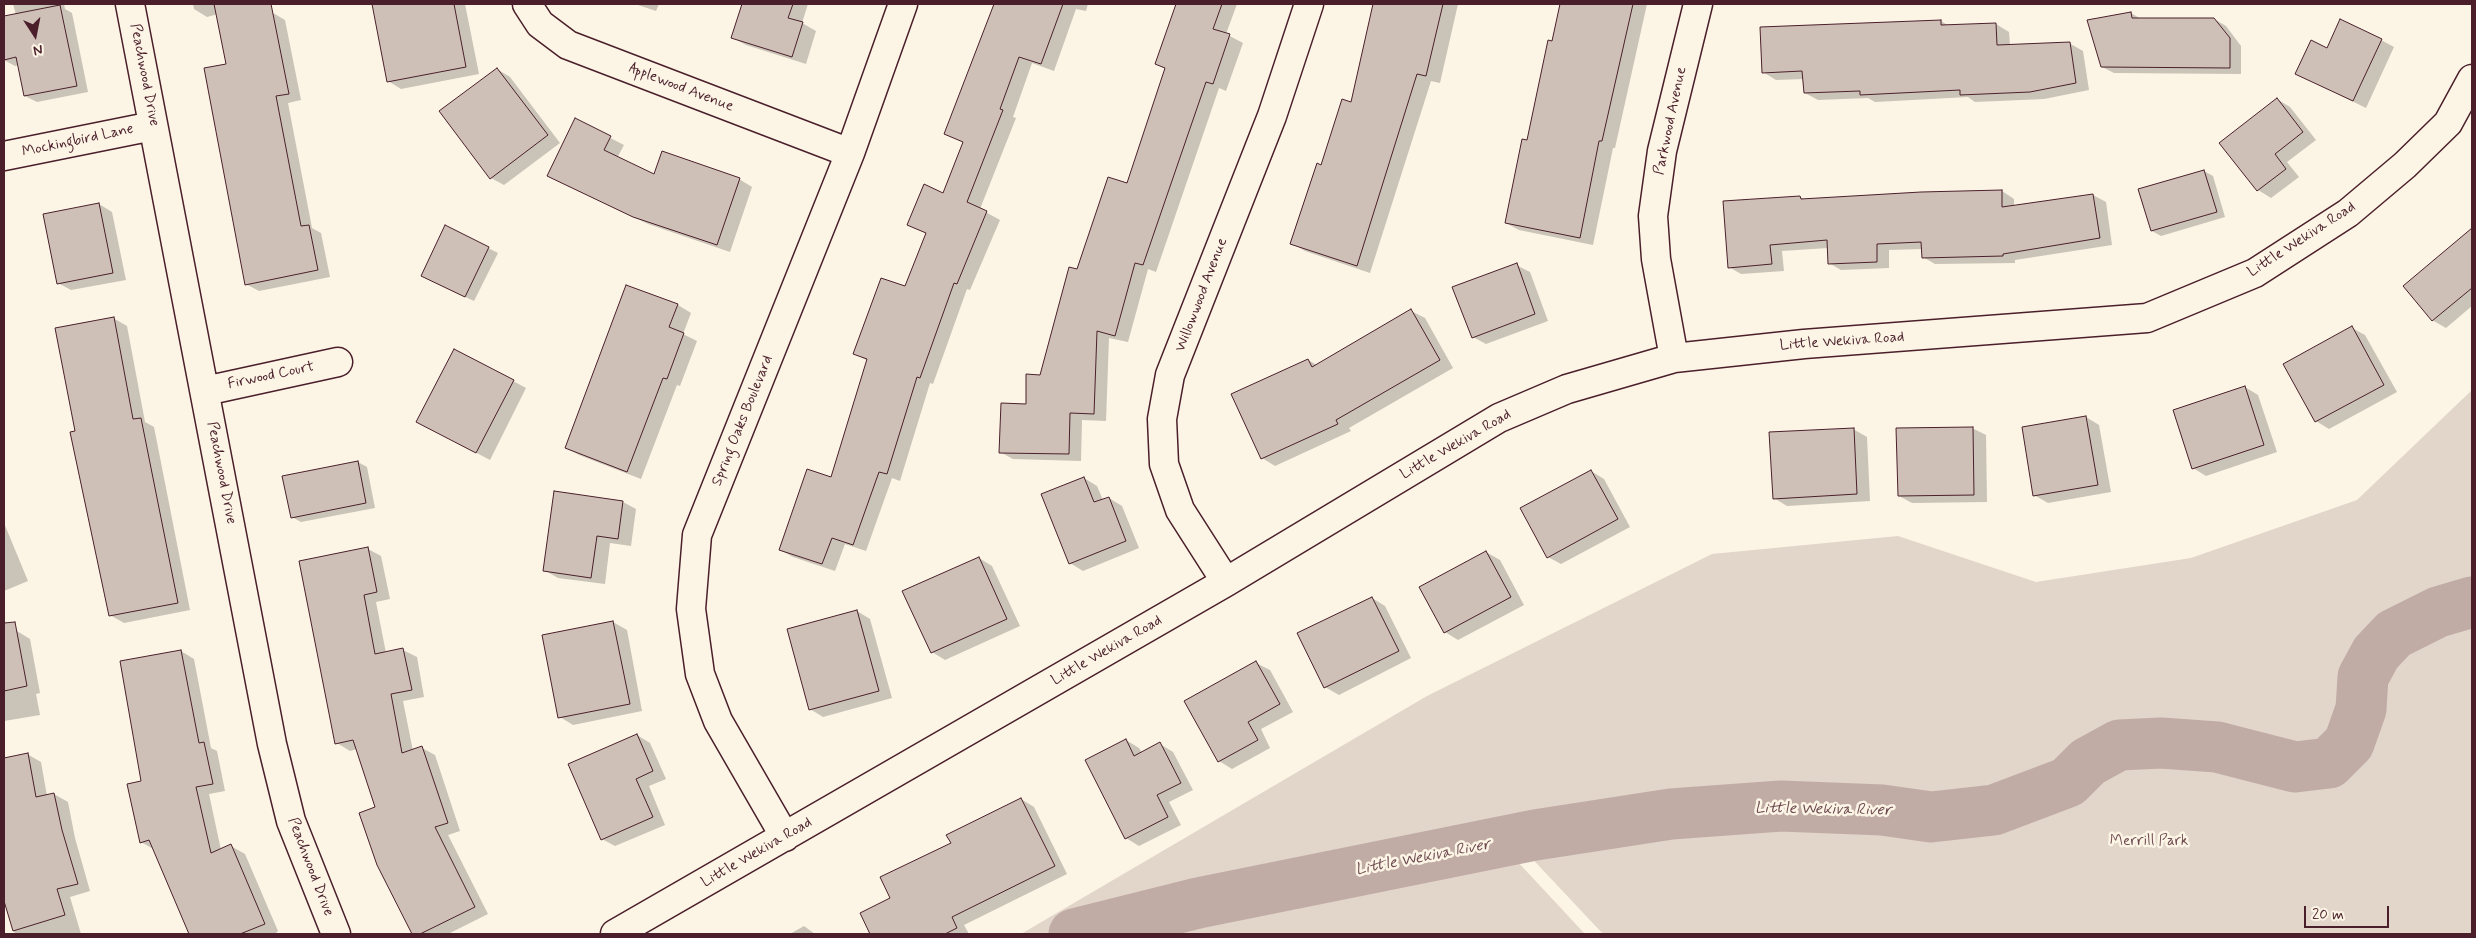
<!DOCTYPE html>
<style>
body{margin:0}
#map{position:relative;width:2476px;height:938px;overflow:hidden;background:#fcf5e5;font-family:Mynerve,sans-serif}
canvas{display:block}
.frame{position:absolute;inset:0;border:5px solid #4a1f2b;pointer-events:none}
.north{position:absolute;left:10px;top:10px;width:50px;height:50px;-webkit-text-stroke:4px #fcf5e5;paint-order:stroke;rotate:169deg;font-size:14px;font-weight:700;line-height:20px;text-align:center;color:#4a1f2b}
.north::after{content:'';display:block;margin:auto;width:18px;height:22px;background:#4a1f2b;clip-path:polygon(50% 0,100% 100%,50% 72%,0 100%)}
.scale{position:absolute;left:2304px;top:906px;width:85px;height:22px;box-sizing:border-box;border:2px solid #4a1f2b;border-top:0;padding-left:6px;font-size:15px;line-height:18px;white-space:nowrap;color:#4a1f2b;-webkit-text-stroke:4px #fcf5e5;paint-order:stroke}
</style>
<div id="map">
<canvas width="2476" height="938"></canvas>
<div class="frame"></div>
<div class="north">N</div>
<div class="scale">20 m</div>
</div>
<script>
const c = document.querySelector('canvas').getContext('2d');
c.lineJoin = 'round';
function fillPath(path, color) {
  c.fillStyle = color;
  c.fill(path, 'evenodd');
}
function poly(rows) {
  const path = new Path2D();
  for (const r of rows) {
    path.moveTo(r[0], r[1]);
    for (let i = 2; i < r.length; i += 2) path.lineTo(r[i], r[i + 1]);
  }
  return path;
}
function trace(path, color, width, dash) {
  c.strokeStyle = color;
  c.lineWidth = width;
  c.lineCap = dash ? 'butt' : 'round';
  c.setLineDash(dash || []);
  c.stroke(path);
}
function drawText(font, color, halo, rows, align = 'center') {
  c.font = font + ' Mynerve,sans-serif';
  c.lineWidth = 5;
  c.setLineDash([]);
  c.textBaseline = 'middle';
  c.strokeStyle = halo;
  c.fillStyle = color;
  for (const [text, x, y, turn = 0] of rows) {
    c.save();
    c.translate(x, y);
    c.rotate((+turn || 0) * Math.PI / 180);
    c.textAlign = isNaN(turn) ? turn : align;
    if (halo) c.strokeText(text, 0, 0);
    c.fillText(text, 0, 0);
    c.restore();
  }
}
const green = poly([
 [2472,390,2472,599,2400,630,2362,668,2351,731,2330,753,2291,757,2216,736,2120,735,2114,737,2068,769,1991,799,1932,805,1773,802,1628,815,1522,836,1515,840,1512,852,1516,860,1585,934,1021,934,1427,696,1712,554,1898,536,2036,582,2191,558,2357,500],
 [2472,614,2472,934,1603,934,1524,850,1631,829,1775,817,1933,819,1994,813,2074,782,2121,749,2216,750,2291,771,2336,766,2362,738,2374,675,2408,640]
]);
const shadow = poly([
 [13,4,64,4,65,9,72,13,88,92,37,102,25,96,19,65,15,66,4,60,4,17,16,15],
 [193,4,252,4,254,16,273,13,285,20,301,100,288,103,312,228,321,233,330,277,259,291,246,284,228,65,218,14,207,17,194,9],
 [373,4,465,4,479,74,401,89,388,81],
 [635,4,659,4,656,11],
 [744,4,808,4,802,23,816,31,806,64,746,45,733,38],
 [1025,4,1088,4,1086,11,1076,9,1054,71,1032,63,1013,117,1016,118,980,209,1000,220,970,290,967,289,933,384,930,383,900,481,892,478,866,551,845,544,835,571,793,557,780,550,832,479,868,361,855,354,905,288,927,234,908,224,944,194,964,143,946,134,1021,16],
 [1177,4,1237,4,1226,34,1243,43,1226,91,1219,88,1156,272,1148,269,1128,342,1109,338,1106,421,1082,420,1081,461,1013,459,1000,452,1041,376,1128,185,1166,69,1156,64],
 [1375,4,1458,4,1440,83,1431,81,1370,273,1305,251,1291,243,1322,166,1352,104],
 [1562,4,1647,4,1615,148,1613,148,1593,245,1519,230,1506,223],
 [2131,13,2141,19,2214,19,2226,26,2241,46,2241,74,2114,73,2102,67],
 [1941,21,1949,26,1996,24,2009,32,2010,45,2069,43,2083,51,2089,90,2044,99,1975,102,1968,97,1875,102,1868,98,1818,100,1805,93,1804,79,1776,80,1763,72],
 [2381,40,2394,47,2366,108,2297,74,2328,49],
 [497,69,510,77,560,143,504,185,491,178],
 [2277,99,2290,107,2316,140,2287,162,2299,177,2271,198,2258,190,2221,143],
 [575,120,624,145,617,158,655,176,739,179,752,187,730,252,648,224,562,183],
 [2204,171,2213,176,2225,217,2161,236,2152,231],
 [2002,191,2014,199,2014,207,2093,195,2106,202,2112,245,2015,260,2015,263,1935,264,1923,257,1923,249,1889,250,1889,268,1841,270,1829,263,1828,248,1782,251,1784,271,1741,274,1729,267,1800,197,1805,200],
 [99,204,112,212,126,280,71,290,58,283],
 [446,227,498,253,474,301,431,281],
 [2464,236,2472,241,2472,306,2446,328,2432,320],
 [1516,265,1530,272,1548,321,1486,344,1473,337],
 [678,305,691,313,683,334,697,341,680,386,677,385,641,479,579,455,566,448],
 [1411,311,1425,318,1453,368,1349,428,1351,431,1275,466,1262,458,1308,360,1317,365],
 [113,318,127,326,145,422,154,427,190,610,124,623,110,615,77,432],
 [2352,328,2365,335,2397,392,2329,429,2316,421],
 [513,381,526,388,490,460,431,429],
 [2245,387,2258,395,2277,452,2206,476,2193,468],
 [2086,417,2099,425,2111,492,2048,503,2034,495],
 [1972,428,1986,435,1987,502,1912,503,1899,496],
 [1853,429,1867,437,1870,501,1787,506,1774,498],
 [358,462,367,467,375,508,301,522,292,517],
 [1591,471,1604,479,1630,527,1561,564,1548,557],
 [1084,478,1097,486,1103,500,1109,498,1122,506,1139,548,1083,571,1070,563],
 [623,502,636,509,631,546,610,543,605,584,558,578,544,570],
 [4,523,28,581,4,591],
 [368,549,381,556,390,599,376,602,386,653,403,650,417,657,424,697,403,701,413,751,422,748,435,755,460,831,448,835,488,914,448,934,413,934,378,864,377,808,357,749,350,751,337,743],
 [1486,552,1500,560,1524,605,1458,640,1445,632],
 [979,558,992,566,1020,626,945,660,932,652],
 [1372,598,1385,606,1411,658,1339,695,1325,687],
 [857,611,870,619,892,698,823,717,810,709],
 [613,622,627,630,642,711,573,725,560,717,544,636],
 [17,631,30,639,40,693,36,694,40,715,4,721,4,634],
 [181,651,194,659,211,748,217,751,225,791,209,794,221,850,231,846,245,854,278,931,275,934,190,934,155,850,141,842,143,782],
 [1256,663,1270,670,1293,712,1261,729,1270,748,1232,769,1219,761],
 [637,735,650,743,666,779,649,786,665,825,615,846,602,839],
 [1126,740,1139,748,1142,753,1160,744,1173,752,1193,790,1169,802,1181,825,1139,846,1126,838],
 [27,754,41,762,47,796,54,794,68,802,75,838,90,891,70,897,81,934,15,934,4,896,4,759],
 [1021,799,1034,807,1067,874,964,925,969,934,871,934,861,913,892,899,952,844],
 [804,926,815,934,790,934]
]);
const river = poly([
 [1074,934,1198,903,1535,835,1671,814,1781,806,1882,810,1931,817,1994,810,2068,782,2088,762,2119,745,2161,743,2217,747,2295,767,2329,763,2349,743,2361,709,2363,677,2376,653,2394,634,2438,612,2472,602]
]);
const building = poly([
 [214,4,271,4,289,94,276,96,301,226,309,225,318,270,245,285,204,68,226,64,214,4],
 [372,4,454,4,466,67,387,82,372,4],
 [742,4,793,4,788,18,803,22,792,57,731,38,742,4],
 [994,4,1063,4,1041,64,1019,57,1000,109,1003,110,967,202,987,211,957,284,954,283,920,378,917,377,887,474,879,472,853,545,832,538,822,564,779,550,807,469,831,477,867,359,853,354,881,278,905,286,926,233,907,225,924,184,943,193,963,142,944,134,994,4],
 [1176,4,1222,4,1213,29,1230,34,1213,84,1206,82,1143,265,1135,263,1115,336,1097,331,1094,414,1070,413,1069,454,999,453,1001,403,1026,404,1026,374,1040,375,1069,267,1077,269,1108,177,1127,183,1165,68,1155,64,1176,4],
 [1373,4,1443,4,1426,76,1417,74,1357,266,1290,244,1317,163,1321,165,1342,99,1351,102,1373,4],
 [1560,4,1633,4,1602,141,1599,141,1580,238,1505,223,1522,139,1527,140,1548,40,1552,41,1560,4],
 [60,5,77,86,24,96,16,57,4,60,4,16,60,5],
 [2131,12,2132,18,2214,18,2230,38,2230,68,2101,67,2087,20,2131,12],
 [2340,19,2382,39,2353,101,2295,74,2311,40,2327,48,2340,19],
 [1941,20,1941,25,1996,23,1997,45,2070,42,2076,83,2030,92,1960,95,1960,90,1860,95,1860,91,1804,93,1802,71,1762,73,1760,27,1941,20],
 [497,68,548,135,490,179,439,111,497,68],
 [2277,98,2303,132,2275,154,2286,169,2257,191,2219,143,2277,98],
 [575,118,611,136,604,150,654,174,662,151,740,178,717,245,633,217,547,176,575,118],
 [2204,170,2217,212,2151,231,2138,189,2204,170],
 [2002,190,2002,207,2093,194,2100,238,2003,254,2003,256,1922,258,1921,242,1877,244,1877,262,1828,264,1827,240,1770,245,1772,264,1728,268,1723,201,1800,196,1801,199,1921,192,2002,190],
 [99,203,113,273,57,284,43,214,99,203],
 [445,225,489,247,465,297,421,276,445,225],
 [2472,228,2472,288,2432,321,2403,286,2472,228],
 [1517,263,1535,314,1472,338,1452,287,1517,263],
 [626,285,678,304,669,327,684,333,667,379,663,378,627,472,565,448,626,285],
 [1411,309,1440,360,1336,420,1338,424,1261,459,1231,394,1308,359,1312,367,1411,309],
 [114,317,133,419,141,418,178,603,109,616,70,432,75,431,55,328,114,317],
 [2352,326,2384,385,2315,422,2283,364,2352,326],
 [454,349,514,380,476,453,416,422,454,349],
 [2245,386,2264,445,2192,469,2173,410,2245,386],
 [2086,416,2098,485,2033,496,2022,427,2086,416],
 [1973,427,1974,495,1898,496,1896,428,1973,427],
 [1854,428,1857,494,1773,499,1769,432,1854,428],
 [358,461,366,503,291,518,282,476,358,461],
 [1591,470,1618,519,1547,558,1520,508,1591,470],
 [1084,477,1094,502,1109,497,1126,541,1069,564,1041,494,1084,477],
 [554,491,623,501,618,539,597,536,591,578,543,571,554,491],
 [368,547,377,592,364,595,375,654,403,648,412,690,391,694,402,753,422,746,448,823,435,827,475,907,420,934,412,934,377,865,359,813,375,807,353,740,335,744,299,561,368,547],
 [1486,551,1511,597,1444,633,1419,587,1486,551],
 [979,557,1007,619,931,653,902,591,979,557],
 [1372,597,1399,651,1324,688,1297,633,1372,597],
 [857,610,879,691,809,710,787,629,857,610],
 [613,621,630,704,558,718,542,635,613,621],
 [15,622,27,686,4,691,4,623,15,622],
 [181,650,199,743,204,742,213,784,196,787,211,853,231,844,265,924,240,934,189,934,149,840,140,843,127,784,141,781,120,661,181,650],
 [1256,661,1280,704,1248,722,1258,740,1218,762,1184,701,1256,661],
 [637,734,653,771,636,779,653,817,601,840,568,764,637,734],
 [1126,739,1134,756,1160,742,1181,783,1157,795,1168,817,1125,839,1085,760,1126,739],
 [28,753,36,797,54,793,62,830,78,884,57,889,65,915,13,931,4,901,4,758,28,753],
 [1021,798,1055,866,952,917,957,928,945,934,870,934,860,913,890,898,880,877,951,843,946,835,1021,798]
]);
const minor = poly([
 [130,4,272,744,291,821,336,934],
 [527,4,540,24,568,45,850,153],
 [4,156,153,126],
 [1674,358,1656,259,1653,216,1662,151,1698,4],
 [205,391,338,362],
 [1226,582,1180,510,1164,464,1162,419,1170,375,1272,116,1309,4],
 [785,837,718,721,700,674,691,609,697,535,850,153,903,4],
 [615,934,1226,582,1499,418,1567,389,1674,358,1804,344,2147,318,2255,273,2348,213,2405,165,2448,123,2472,79]
]);
const streetNames = [
 ["Peachwood Drive",144,75,79],
 ["Applewood Avenue",681,88,21],
 ["Parkwood Avenue",1671,121,-78],
 ["Mockingbird Lane",78,141,-12],
 ["Little Wekiva Road",2302,240,-33],
 ["Willowwood Avenue",1202,295,-69],
 ["Little Wekiva Road",1842,342,-4],
 ["Firwood Court",271,376,-12],
 ["Spring Oaks Boulevard",743,421,-68],
 ["Little Wekiva Road",1456,445,-30],
 ["Peachwood Drive",221,473,79],
 ["Little Wekiva Road",1107,651,-30],
 ["Little Wekiva Road",757,853,-30],
 ["Peachwood Drive",310,867,69]
];
const parkNames = [
 ["Merrill Park",2149,842]
];
const waterNames = [
 ["Little Wekiva River",1823,810,1],
 ["Little Wekiva River",1423,858,-11]
];
fillPath(green, '#e2d5ca');
fillPath(shadow, '#0003');
trace(river, '#c0aca5', 51);
fillPath(building, '#cfc0b7');
trace(building, '#4a1f2b', 1);
trace(minor, '#4a1f2b', 31);
trace(minor, '#fcf5e5', 28);
drawText('15px', '#4a1f2b', '#fcf5e5', streetNames);
drawText('15px', '#704c53', '#fcf5e5', parkNames);
drawText('italic 16px', '#6d4950', '#fcf5e5', waterNames);
</script>
